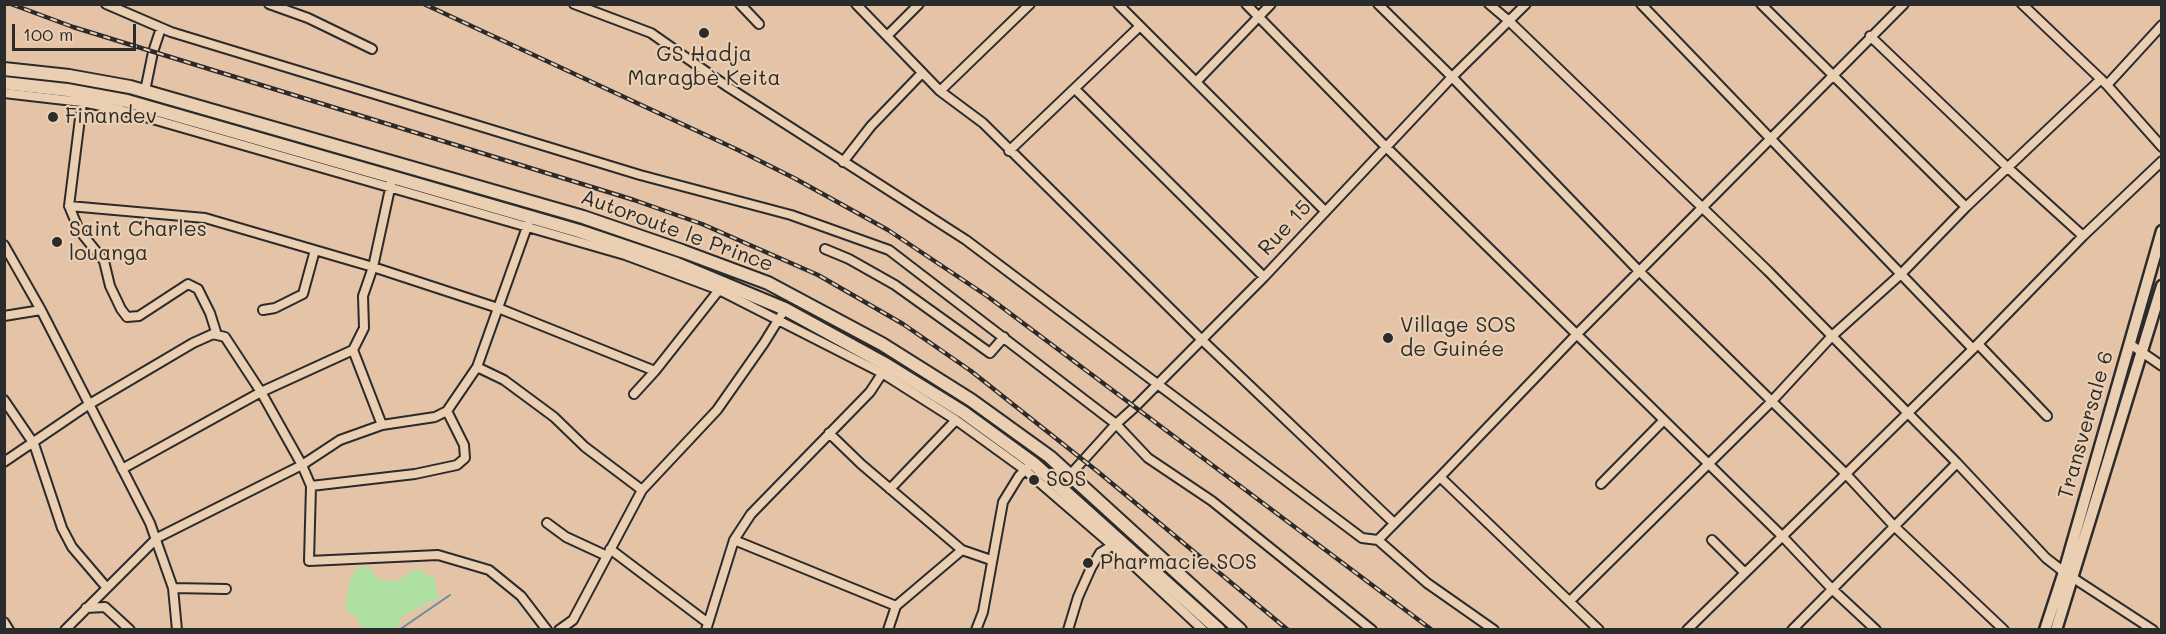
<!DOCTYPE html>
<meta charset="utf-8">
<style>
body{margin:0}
#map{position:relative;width:2166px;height:634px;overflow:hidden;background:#e5c3a7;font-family:Mali,sans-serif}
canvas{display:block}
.frame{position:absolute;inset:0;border:6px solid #2b2b2b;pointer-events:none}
.scale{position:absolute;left:12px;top:24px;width:124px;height:27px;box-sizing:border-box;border:3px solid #2b2b2b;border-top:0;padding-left:8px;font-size:18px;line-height:21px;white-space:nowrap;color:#2b2b2b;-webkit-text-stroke:4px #eacfb2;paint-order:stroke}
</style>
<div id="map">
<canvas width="2166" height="634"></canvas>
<div class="frame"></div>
<div class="scale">100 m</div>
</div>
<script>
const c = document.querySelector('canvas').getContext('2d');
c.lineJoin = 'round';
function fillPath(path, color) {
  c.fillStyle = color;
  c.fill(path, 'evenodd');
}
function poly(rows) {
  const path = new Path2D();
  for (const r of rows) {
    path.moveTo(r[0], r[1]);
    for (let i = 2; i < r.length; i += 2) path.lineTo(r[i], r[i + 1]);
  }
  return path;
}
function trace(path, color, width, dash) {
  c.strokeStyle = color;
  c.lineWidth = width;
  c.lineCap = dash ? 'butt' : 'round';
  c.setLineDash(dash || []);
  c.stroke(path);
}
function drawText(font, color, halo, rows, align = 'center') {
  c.font = font + ' Mali,sans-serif';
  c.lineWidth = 4.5;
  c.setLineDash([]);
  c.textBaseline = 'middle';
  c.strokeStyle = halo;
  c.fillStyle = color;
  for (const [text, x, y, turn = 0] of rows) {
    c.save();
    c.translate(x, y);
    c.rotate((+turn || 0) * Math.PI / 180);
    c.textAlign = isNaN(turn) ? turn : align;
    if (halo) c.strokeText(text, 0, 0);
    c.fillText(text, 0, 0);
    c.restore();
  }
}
const green = poly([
 [359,567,370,567,377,578,390,582,398,580,415,569,421,570,427,576,434,575,439,600,433,600,402,617,397,629,363,629,354,614,347,613,346,604,349,584,354,572]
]);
const stream = poly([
 [399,630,450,595]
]);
const minor = poly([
 [106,4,171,32,640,175,791,215,889,250,1116,424,1148,458,1212,501,1372,630],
 [269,4,308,18,372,49],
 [574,4,651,33,728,87,966,240,1362,538,1378,540,1427,583,1494,630],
 [740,4,759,24],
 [856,4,940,91,983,123,1202,340,1394,523],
 [1118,4,1325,211],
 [1246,4,1385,146,1783,537,1832,589,1876,630],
 [1378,4,1452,77,1639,271,1845,473,1894,526,2004,630],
 [1489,4,1509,21,1768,271,1957,463,2046,558,2064,572,2153,630],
 [1641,4,1973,349],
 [1761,4,1966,207],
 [2022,4,2107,85,2162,147],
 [887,36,919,4],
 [1870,36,2007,167,2083,236],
 [1196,82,1271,4],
 [2107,85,2162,25],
 [1075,89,1264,277],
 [145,91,153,52,161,28],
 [940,91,1030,4],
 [4,93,82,102,121,110,625,255,719,290,882,373,956,420,1025,470,1113,546,1203,630],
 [82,102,69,206,205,218,373,267,498,308,655,371],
 [1009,151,1140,26],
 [843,162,871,126,922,73],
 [69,206,79,230,104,261,110,286,121,309,127,317,139,316,188,284,198,289,210,313,217,335],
 [4,245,41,310,150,523,173,588,177,630],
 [825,249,849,259,895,285,990,353,1004,337],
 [263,310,275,308,303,294,315,250],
 [4,316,41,310],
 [1978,344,2047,416],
 [2130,344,2162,366],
 [353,350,382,425],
 [477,367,504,380,554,417,585,447,642,490],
 [634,394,655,371,719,290],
 [4,400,34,444,62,528,72,547,107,588],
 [829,433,861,464,962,550,991,560],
 [4,462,88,405,193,343,213,334,225,337,261,392,302,465,311,486,309,561,438,555,489,570,521,596,547,630],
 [122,469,261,392,353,350,364,328,363,296,373,267,391,184],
 [1070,475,1116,424,1135,407,1264,277,1452,77,1526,4],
 [1440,477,1599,630],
 [1601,484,1663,421],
 [311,486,415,474,457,465,465,458,464,445,447,411],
 [890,489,956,420],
 [547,523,566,537,607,556],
 [734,540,896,606],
 [1378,540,1440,477,1576,335,1904,4],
 [1712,540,1745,573],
 [610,549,708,623],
 [173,588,226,589],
 [1570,601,1771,402,1832,336,1901,274,1966,207,2101,79],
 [86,608,105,607,130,630],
 [4,622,9,630],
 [65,630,157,538,302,465,340,440,382,425,435,417,447,411,477,367,528,224],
 [559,630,573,620,642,490,717,410,764,343,785,309],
 [706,630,734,540,751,514,870,392,885,369],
 [888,630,896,606,962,550],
 [976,630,983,612,1003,502,1019,476,1027,468],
 [1068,630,1078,597,1091,568,1100,553,1115,544],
 [1687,630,1973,349,2083,236,2162,161],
 [1792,630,1957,463]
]);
const secondary = poly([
 [2045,630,2064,572,2162,231],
 [2056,630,2162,286]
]);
const primary = poly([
 [4,69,69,76,130,87,583,217,682,251,768,283,882,344,971,400,1050,457,1240,630],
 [4,83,67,90,127,101,392,177,579,231,677,264,785,309,887,365,963,412,1033,463,1219,630]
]);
const rail = poly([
 [11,4,73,27,634,200,702,224,818,275,903,324,971,371,1097,471,1288,630],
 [424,4,738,150,794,178,888,230,987,296,1432,630]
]);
const markers = [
 [704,33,6,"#2b2b2b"],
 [53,117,6,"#2b2b2b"],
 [57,242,6,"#2b2b2b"],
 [1388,338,6,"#2b2b2b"],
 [1034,480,6,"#2b2b2b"],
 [1088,563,6,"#2b2b2b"]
];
const poiNames = [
 ["GS Hadja",704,55,"center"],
 ["Maragbè Keita",704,79,"center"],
 ["Finandev",65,117],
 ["Saint Charles",69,230],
 ["louanga",69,254],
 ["Village SOS",1400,326],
 ["de Guinée",1400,350],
 ["SOS",1046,480],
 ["Pharmacie SOS",1100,563]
];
const streetNames = [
 ["Rue 15",1285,228,-47],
 ["Autoroute le Prince",677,231,20],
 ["Transversale 6",2086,425,-74]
];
fillPath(green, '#aee0a1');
trace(stream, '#668fa1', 2);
trace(minor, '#2b2b2b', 12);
trace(secondary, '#2b2b2b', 15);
trace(primary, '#2b2b2b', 16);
trace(minor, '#eacfb2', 8);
trace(secondary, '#eacfb2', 10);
trace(primary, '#eacfb2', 12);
trace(rail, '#2b2b2b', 4.5);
trace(rail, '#eacfb2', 2, [7]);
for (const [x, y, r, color] of markers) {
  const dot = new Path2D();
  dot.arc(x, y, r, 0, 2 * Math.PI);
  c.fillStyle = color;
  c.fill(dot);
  trace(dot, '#eacfb2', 2);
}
drawText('21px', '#2b2b2b', '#eacfb2', poiNames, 'left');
drawText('21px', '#2b2b2b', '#eacfb2', streetNames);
</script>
